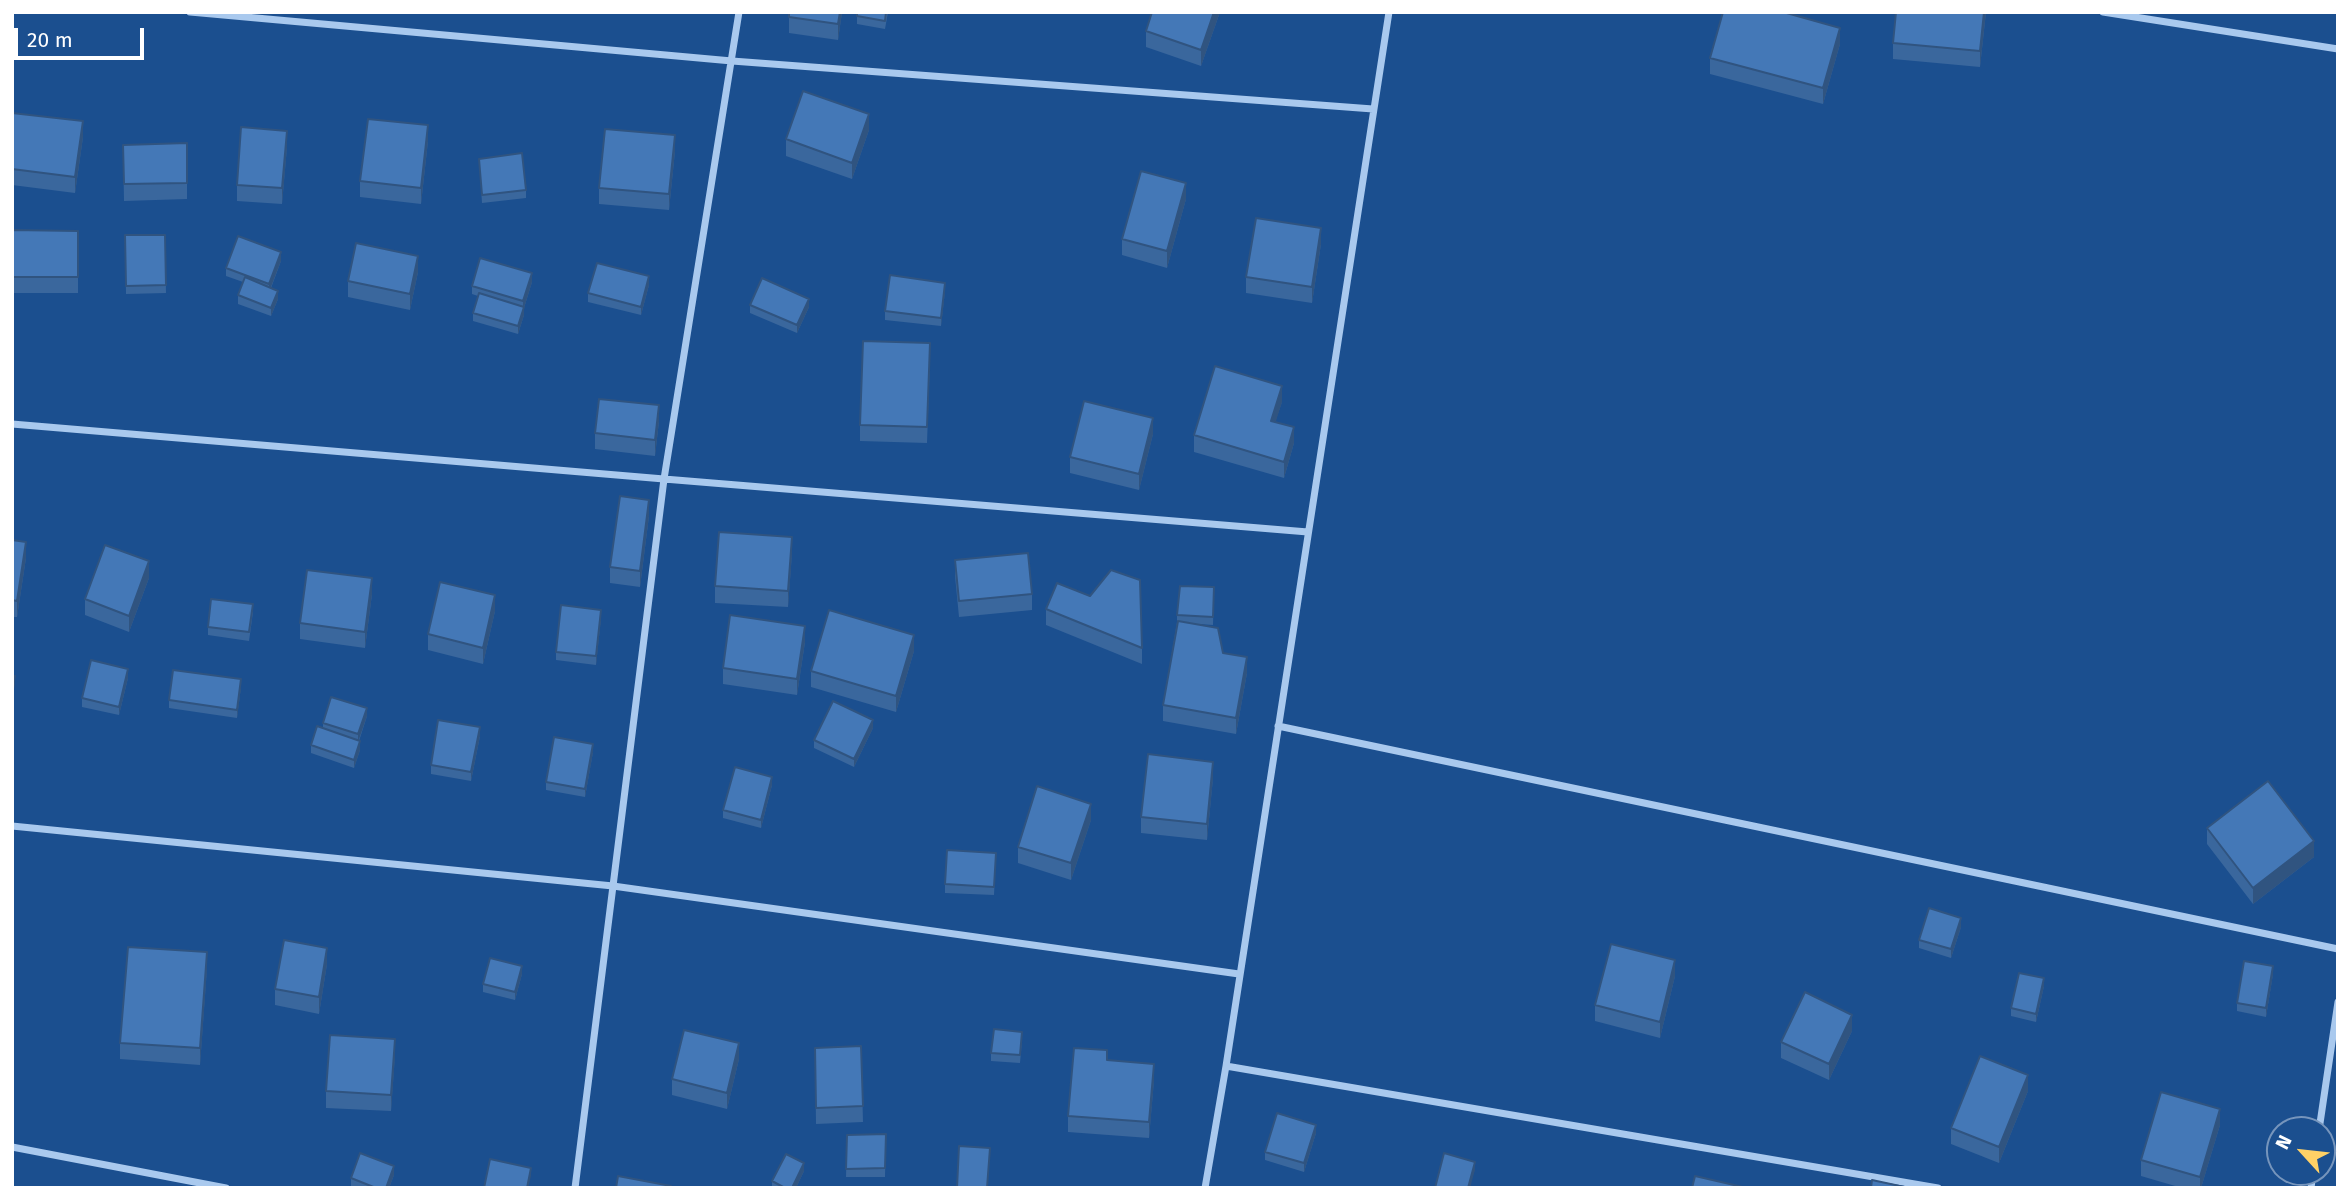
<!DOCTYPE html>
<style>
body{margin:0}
#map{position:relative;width:2350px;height:1200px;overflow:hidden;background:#1b4f8f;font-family:"Fira Sans",sans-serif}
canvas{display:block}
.frame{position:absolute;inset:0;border:14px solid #fff;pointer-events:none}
.north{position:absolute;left:2266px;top:1116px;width:70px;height:70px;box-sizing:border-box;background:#1b4f8f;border:2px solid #7695bc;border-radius:50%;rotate:297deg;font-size:19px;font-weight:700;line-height:28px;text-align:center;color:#fff}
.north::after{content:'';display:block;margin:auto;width:24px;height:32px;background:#ffd166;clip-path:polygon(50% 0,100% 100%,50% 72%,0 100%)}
.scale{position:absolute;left:14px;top:28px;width:130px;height:32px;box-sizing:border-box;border:4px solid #fff;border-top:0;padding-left:9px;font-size:21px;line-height:24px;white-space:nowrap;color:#fff;-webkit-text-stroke:5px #1b4f8f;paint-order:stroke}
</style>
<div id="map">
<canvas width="2350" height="1200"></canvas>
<div class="frame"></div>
<div class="north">N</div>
<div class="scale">20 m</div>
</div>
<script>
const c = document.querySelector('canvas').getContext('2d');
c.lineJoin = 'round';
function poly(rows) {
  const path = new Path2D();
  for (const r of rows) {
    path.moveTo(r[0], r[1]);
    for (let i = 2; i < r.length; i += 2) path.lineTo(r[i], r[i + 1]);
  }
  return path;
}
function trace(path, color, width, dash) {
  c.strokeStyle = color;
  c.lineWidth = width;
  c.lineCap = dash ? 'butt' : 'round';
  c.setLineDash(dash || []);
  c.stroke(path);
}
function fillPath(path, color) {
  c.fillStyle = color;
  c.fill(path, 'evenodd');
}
const minor = poly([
 [190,12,732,61,1373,109],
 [1389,12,1226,1066,1938,1188],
 [2103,12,2338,49],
 [12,424,664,479,739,12],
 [1278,726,2338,949],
 [12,826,613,886,575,1188],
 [1239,974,613,886,664,479,1308,532],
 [2319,1130,2338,1002],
 [12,1147,226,1188],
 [1205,1188,1226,1066],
 [2311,1188,2313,1172]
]);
const wall = poly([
 [789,12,842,12,838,40,789,33],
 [888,12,885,29,857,24,857,16],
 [1152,12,1220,12,1201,66,1146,47,1146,31],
 [1896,12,1986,12,1980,67,1893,59,1893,43],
 [1840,44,1823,104,1710,74,1710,58],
 [12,113,83,137,75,193,12,185],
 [869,130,852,179,786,156,786,139],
 [428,141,421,204,360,197,360,181],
 [187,143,187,199,124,201,123,145],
 [287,147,282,204,237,201,237,185],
 [675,151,669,210,599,204,599,188],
 [479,159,526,190,526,198,482,203],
 [1186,199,1167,268,1122,255,1122,239],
 [12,230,78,231,78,293,12,293],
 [125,235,165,235,166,293,126,294],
 [1321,244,1312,303,1246,293,1246,277],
 [281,261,271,288,278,299,271,316,238,304,238,295,243,282,226,276,226,268],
 [418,272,410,310,348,297,348,281],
 [532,282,524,308,524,315,518,334,473,321,473,313,478,296,472,294,472,286],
 [649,285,641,315,588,302,588,293],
 [945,291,941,326,885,320,885,311],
 [750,305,809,307,797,333,750,313],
 [930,359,927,443,860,441,860,425],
 [1282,402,1275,422,1294,443,1284,478,1194,452,1194,435],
 [659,421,655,456,595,449,595,433],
 [1153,434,1139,490,1070,473,1070,457],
 [649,516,640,587,610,583,610,567],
 [12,540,26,558,17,617,12,617],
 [792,553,788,607,715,603,715,586],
 [955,560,1032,594,1032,610,959,617,955,576],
 [149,578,129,632,85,615,85,599],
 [1214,587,1213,625,1198,624,1223,653,1247,673,1236,734,1163,721,1163,705,1177,622,1177,615],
 [372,594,365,648,300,639,300,623],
 [1090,596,1142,648,1142,664,1046,625,1046,609],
 [495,611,483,664,428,650,428,634],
 [253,612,249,641,208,635,208,627],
 [601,618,596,665,556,660,556,652],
 [805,642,797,695,723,684,723,668],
 [914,651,896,712,811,687,811,671],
 [128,678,119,715,82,707,82,698],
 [241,687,237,718,169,708,169,700],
 [367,716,359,741,360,750,354,768,311,753,311,745,323,728,323,723],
 [873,728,854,767,814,748,814,740],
 [480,736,471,781,431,774,431,765],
 [593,752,585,797,546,790,546,782],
 [1213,778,1207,840,1141,833,1141,817],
 [772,785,761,828,723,818,723,810],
 [1091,820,1071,880,1018,863,1018,847],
 [2207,828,2314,857,2253,904,2207,844],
 [996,853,994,895,945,893,945,884],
 [1961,927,1951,958,1919,948,1919,940],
 [327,964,319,1014,275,1005,275,989],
 [207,968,200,1065,120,1059,120,1043],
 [522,974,515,1000,483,992,483,984],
 [2273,974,2266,1017,2237,1011,2237,1003],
 [1675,976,1660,1038,1595,1021,1595,1005],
 [2044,986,2036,1022,2011,1016,2011,1008],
 [1852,1031,1829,1080,1781,1058,1781,1042],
 [1022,1040,1020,1063,991,1061,991,1053],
 [861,1046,863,1122,816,1124,815,1048],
 [395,1055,391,1111,326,1108,326,1091],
 [739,1059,727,1109,672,1095,672,1079],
 [1154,1080,1149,1138,1068,1132,1068,1116],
 [2028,1091,1999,1163,1951,1144,1951,1128],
 [2220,1125,2201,1188,2182,1188,2141,1176,2141,1160],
 [1316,1133,1304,1172,1265,1160,1265,1152],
 [886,1134,885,1177,846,1177,847,1135],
 [804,1171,796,1188,772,1188,772,1181],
 [394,1175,389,1188,354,1188,351,1186,351,1178]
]);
const shadedWall = poly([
 [840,12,842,12,838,40,838,24],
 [1214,12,1220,12,1201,66,1201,50],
 [1984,12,1986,12,1980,67,1980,51],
 [1840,28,1840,44,1823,104,1823,88],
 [869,114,869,130,852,179,852,163],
 [83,121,83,137,75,193,75,177],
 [428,125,428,141,421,204,421,188],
 [287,131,287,147,282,204,282,188],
 [675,135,675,151,669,210,669,194],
 [1186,183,1186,199,1167,268,1167,251],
 [1321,228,1321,244,1312,303,1312,287],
 [281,252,281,261,269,292,269,284],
 [418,256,418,272,410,310,410,294],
 [532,273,532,282,524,308,524,315,518,334,518,326,523,308,523,301],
 [649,276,649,285,641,315,641,307],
 [945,283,945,291,941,326,941,318],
 [278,291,278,299,271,316,271,308],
 [809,299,809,307,797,333,797,325],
 [1282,386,1282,402,1271,437,1271,421],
 [659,405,659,421,655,456,655,440],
 [1153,418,1153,434,1139,490,1139,474],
 [1294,427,1294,443,1284,478,1284,462],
 [649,500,649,516,640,587,640,571],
 [792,537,792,553,788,607,788,591],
 [26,542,26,558,17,617,17,601],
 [149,561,149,578,129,632,129,616],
 [372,578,372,594,365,648,365,632],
 [495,595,495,611,483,664,483,648],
 [601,610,601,618,596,665,596,656],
 [805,626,805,642,797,695,797,679],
 [914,635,914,651,896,712,896,696],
 [1247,657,1247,673,1236,734,1236,718],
 [128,669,128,678,119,715,119,707],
 [15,676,15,685,12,698,12,689],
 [241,679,241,687,237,718,237,710],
 [367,708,367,716,358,742,358,734],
 [873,720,873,728,854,767,854,759],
 [480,727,480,736,471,781,471,772],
 [360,741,360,750,354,768,354,760],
 [593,744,593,752,585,797,585,789],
 [1213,762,1213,778,1207,840,1207,824],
 [772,777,772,785,761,828,761,820],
 [1091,804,1091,820,1071,880,1071,863],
 [2314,841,2314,857,2253,904,2253,888],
 [1961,918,1961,927,1951,958,1951,949],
 [327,948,327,964,319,1014,319,997],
 [207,952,207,968,200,1065,200,1048],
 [1675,960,1675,976,1660,1038,1660,1022],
 [522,966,522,974,515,1000,515,992],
 [2273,966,2273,974,2266,1017,2266,1008],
 [2044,978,2044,986,2036,1022,2036,1014],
 [1852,1015,1852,1031,1829,1080,1829,1064],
 [395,1039,395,1055,391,1111,391,1095],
 [739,1043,739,1059,727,1109,727,1093],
 [1154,1064,1154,1080,1149,1138,1149,1122],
 [2028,1075,2028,1091,1999,1163,1999,1147],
 [2220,1109,2220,1125,2201,1188,2200,1188,2200,1177],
 [1316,1125,1316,1133,1304,1172,1304,1163],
 [1475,1162,1475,1170,1470,1188,1468,1188],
 [804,1163,804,1171,796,1188,792,1188],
 [394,1166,394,1175,389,1188,386,1188],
 [531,1168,531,1176,528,1188,527,1188]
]);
const building = poly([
 [789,12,840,12,838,24,789,17,789,12],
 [857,12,886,12,885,21,857,16,857,12],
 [1152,12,1214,12,1201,50,1146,31,1152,12],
 [1723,12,1783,12,1840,28,1823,88,1710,58,1723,12],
 [1896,12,1984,12,1980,51,1893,43,1896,12],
 [803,91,869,114,852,163,786,139,803,91],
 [12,113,83,121,75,177,12,169,12,113],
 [368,119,428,125,421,188,360,181,368,119],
 [241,127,287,131,282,188,237,185,241,127],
 [605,129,675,135,669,194,599,188,605,129],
 [187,143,187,183,124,184,123,145,187,143],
 [522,153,526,190,482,195,479,159,522,153],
 [1141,171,1186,183,1167,251,1122,239,1141,171],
 [1256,218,1321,228,1312,287,1246,277,1256,218],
 [12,230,78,231,78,277,12,277,12,230],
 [125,235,165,235,166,285,126,286,125,235],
 [238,236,281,252,269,284,226,268,238,236],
 [356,243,418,256,410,294,348,281,356,243],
 [480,258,532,273,523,301,472,286,480,258],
 [597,263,649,276,641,307,588,293,597,263],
 [890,275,945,283,941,318,885,311,890,275],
 [245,277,278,291,271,308,238,295,245,277],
 [762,278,809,299,797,325,750,305,762,278],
 [479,293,524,307,518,326,473,313,479,293],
 [863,341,930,343,927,427,860,425,863,341],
 [1215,366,1282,386,1271,421,1294,427,1284,462,1194,435,1215,366],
 [599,399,659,405,655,440,595,433,599,399],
 [1084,401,1153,418,1139,474,1070,457,1084,401],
 [620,496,649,500,640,571,610,567,620,496],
 [719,532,792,537,788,591,715,586,719,532],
 [12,540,26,542,17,601,12,600,12,540],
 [105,545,149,561,129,616,85,599,105,545],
 [1028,553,1032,594,959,601,955,560,1028,553],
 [307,570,372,578,365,632,300,623,307,570],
 [1111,570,1140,580,1142,648,1046,609,1057,583,1090,596,1111,570],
 [440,582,495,595,483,648,428,634,440,582],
 [1180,586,1214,587,1213,617,1177,615,1180,586],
 [211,599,253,604,249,632,208,627,211,599],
 [561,605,601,610,596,656,556,652,561,605],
 [829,610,914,635,896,696,811,671,829,610],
 [730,615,805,626,797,679,723,668,730,615],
 [1178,621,1218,628,1223,653,1247,657,1236,718,1163,705,1178,621],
 [91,660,128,669,119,707,82,698,91,660],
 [173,670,241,679,237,710,169,700,173,670],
 [12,676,15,676,12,689,12,676],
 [331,697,367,708,358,734,323,723,331,697],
 [833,701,873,720,854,759,814,740,833,701],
 [438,720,480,727,471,772,431,765,438,720],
 [317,726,360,741,354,760,311,745,317,726],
 [554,737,593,744,585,789,546,782,554,737],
 [1148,754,1213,762,1207,824,1141,817,1148,754],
 [735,767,772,777,761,820,723,810,735,767],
 [2268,781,2314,841,2253,888,2207,828,2268,781],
 [1037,786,1091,804,1071,863,1018,847,1037,786],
 [947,850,996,853,994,887,945,884,947,850],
 [1929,908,1961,918,1951,949,1919,940,1929,908],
 [284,940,327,948,319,997,275,989,284,940],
 [1611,944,1675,960,1660,1022,1595,1005,1611,944],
 [128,947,207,952,200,1048,120,1043,128,947],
 [490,958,522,966,515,992,483,984,490,958],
 [2244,961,2273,966,2266,1008,2237,1003,2244,961],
 [2019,973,2044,978,2036,1014,2011,1008,2019,973],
 [1805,992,1852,1015,1829,1064,1781,1042,1805,992],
 [994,1029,1022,1032,1020,1055,991,1053,994,1029],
 [684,1030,739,1043,727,1093,672,1079,684,1030],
 [330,1035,395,1039,391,1095,326,1091,330,1035],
 [861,1046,863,1106,816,1108,815,1048,861,1046],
 [1074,1048,1107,1050,1107,1060,1154,1064,1149,1122,1068,1116,1074,1048],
 [1980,1056,2028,1075,1999,1147,1951,1128,1980,1056],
 [2161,1092,2220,1109,2200,1177,2141,1160,2161,1092],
 [1277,1113,1316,1125,1304,1163,1265,1152,1277,1113],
 [886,1134,885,1168,846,1169,847,1135,886,1134],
 [959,1146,990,1148,987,1188,957,1188,959,1146],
 [360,1153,394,1166,386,1188,376,1188,351,1178,360,1153],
 [1444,1153,1475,1162,1468,1188,1435,1188,1444,1153],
 [786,1154,804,1163,792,1188,785,1188,772,1181,786,1154],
 [490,1159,531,1168,527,1188,484,1188,490,1159],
 [618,1176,671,1186,671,1188,616,1188,618,1176],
 [1695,1176,1747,1188,1692,1188,1695,1176],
 [1872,1180,1909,1188,1871,1188,1872,1180]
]);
trace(minor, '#a9c9ee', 7);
fillPath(wall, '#3a679d');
fillPath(shadedWall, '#305480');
fillPath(building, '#4478b7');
trace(building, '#305480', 2);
</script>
